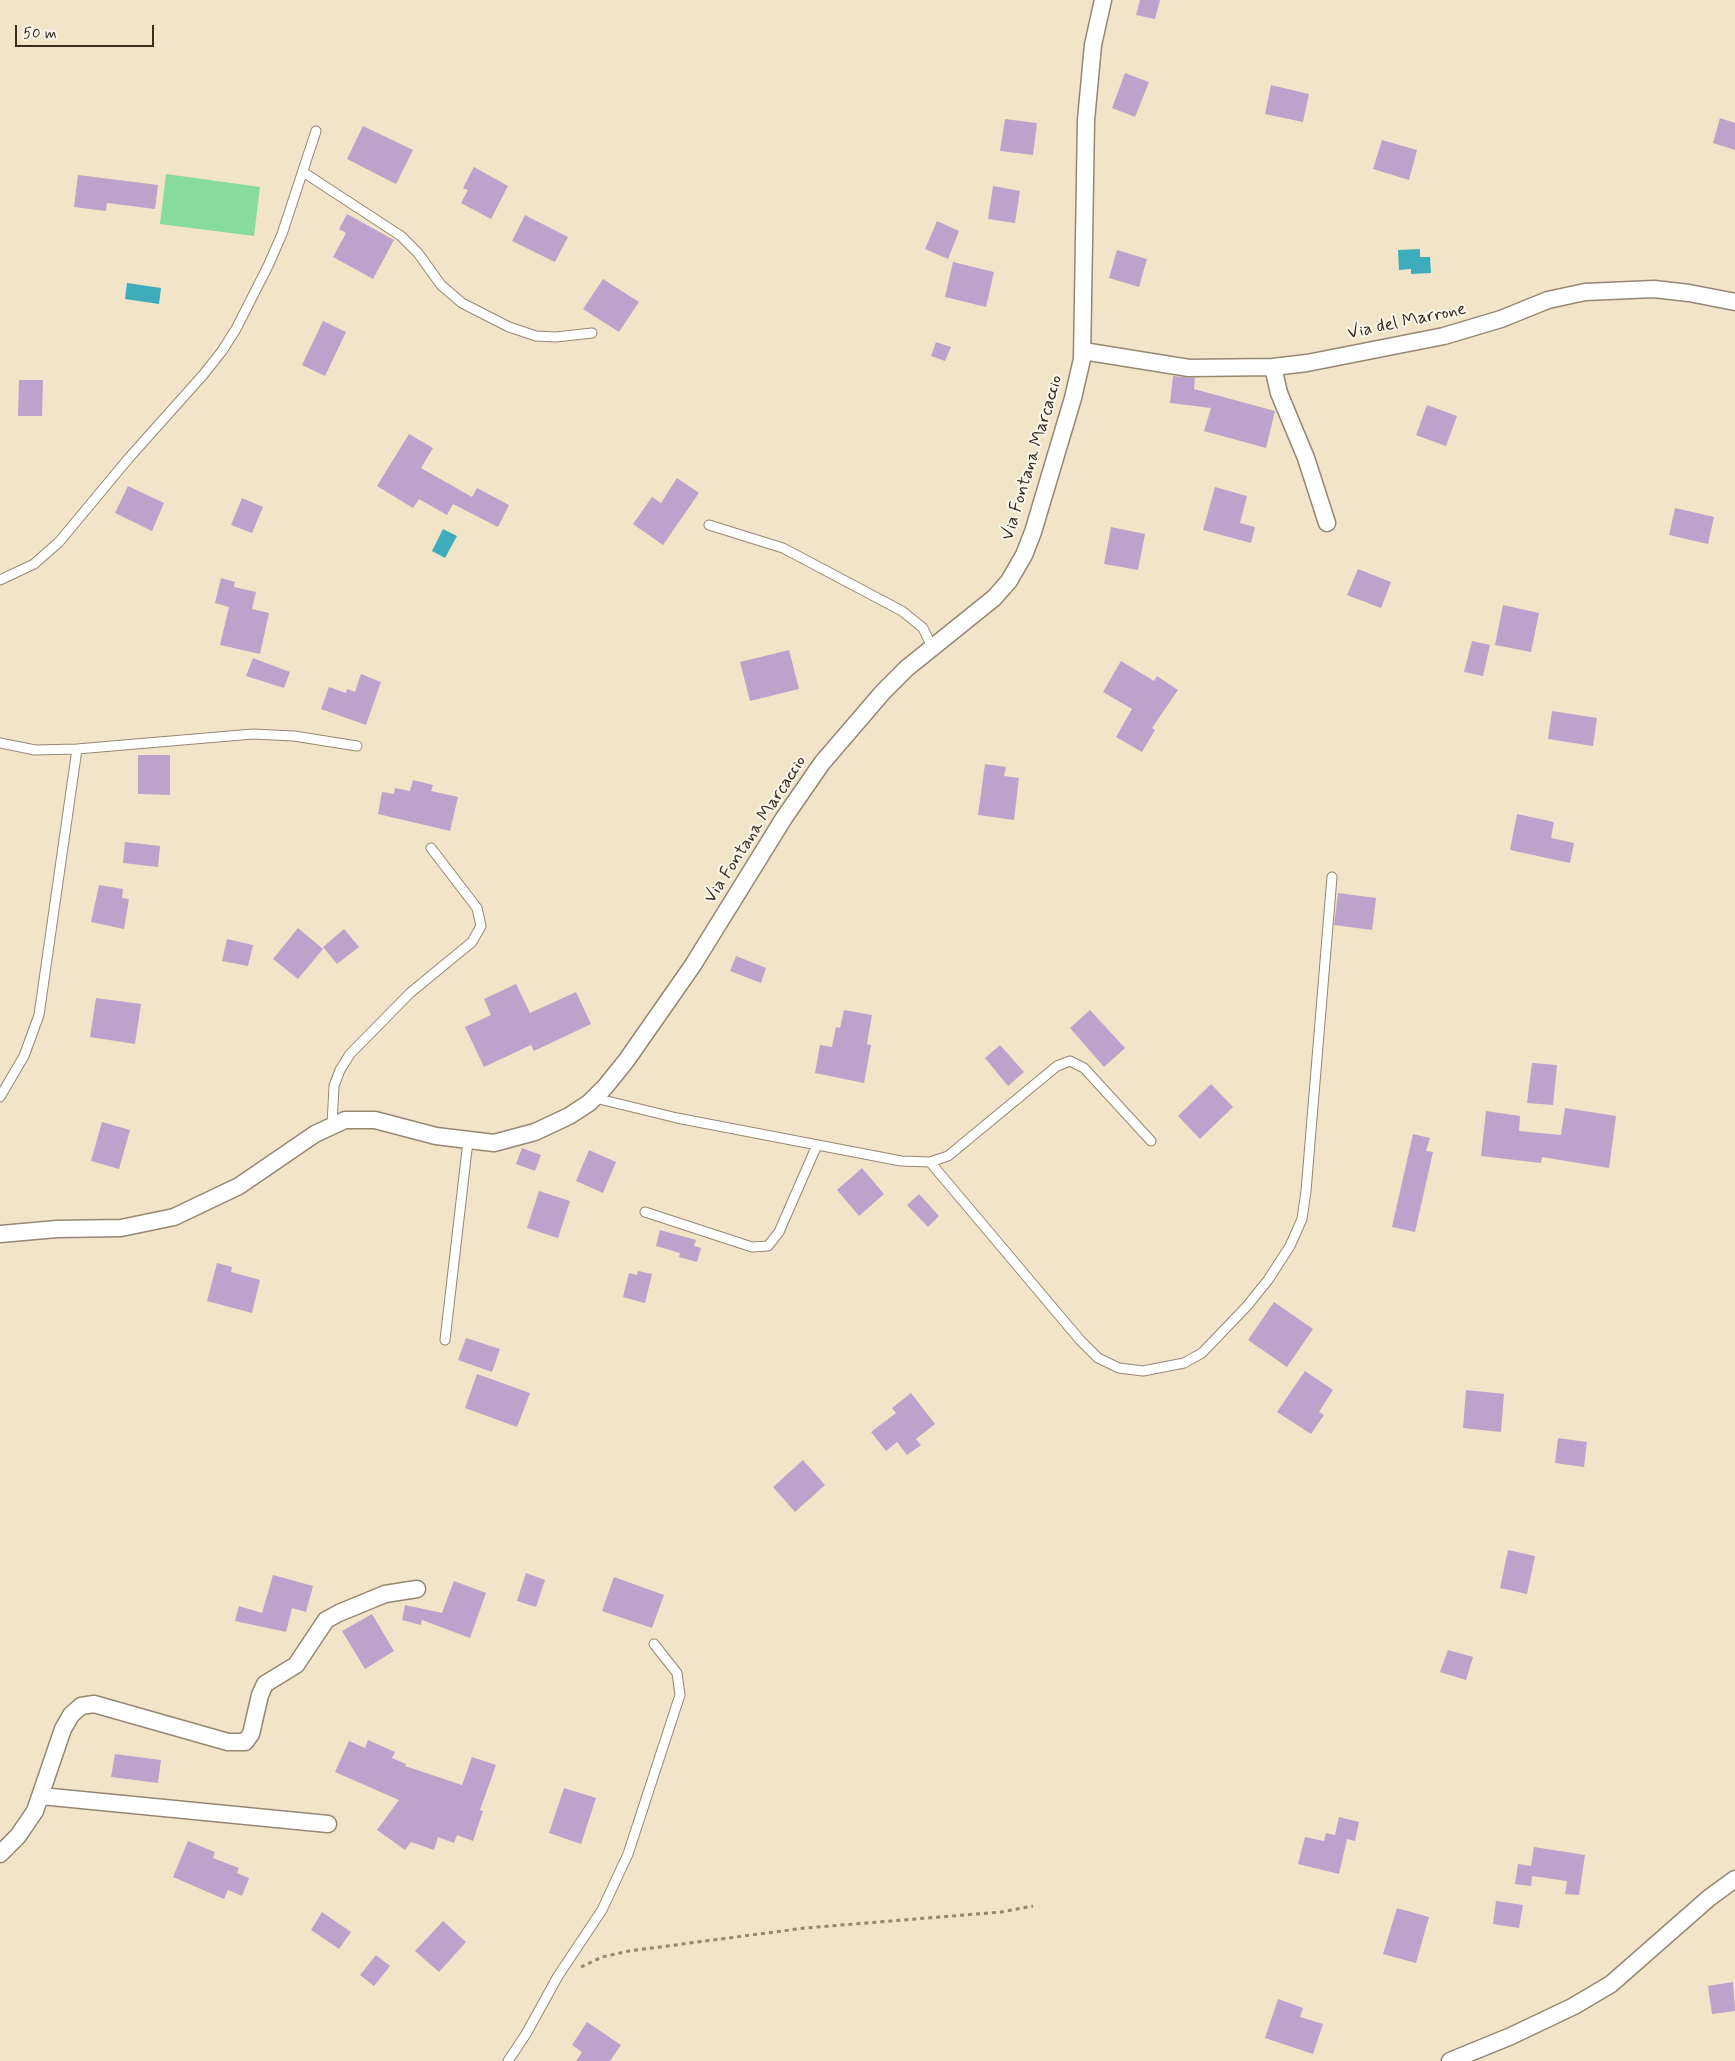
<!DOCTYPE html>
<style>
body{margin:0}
#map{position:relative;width:1735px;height:2061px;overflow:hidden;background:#f2e4c8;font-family:Mynerve,sans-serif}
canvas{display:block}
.scale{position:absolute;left:15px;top:25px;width:139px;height:22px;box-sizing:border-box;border:2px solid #3b2a1e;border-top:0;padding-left:6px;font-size:15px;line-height:18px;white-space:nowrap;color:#3b2a1e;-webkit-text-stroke:4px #fbf7ec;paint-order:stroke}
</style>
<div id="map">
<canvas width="1735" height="2061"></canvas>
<div class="scale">50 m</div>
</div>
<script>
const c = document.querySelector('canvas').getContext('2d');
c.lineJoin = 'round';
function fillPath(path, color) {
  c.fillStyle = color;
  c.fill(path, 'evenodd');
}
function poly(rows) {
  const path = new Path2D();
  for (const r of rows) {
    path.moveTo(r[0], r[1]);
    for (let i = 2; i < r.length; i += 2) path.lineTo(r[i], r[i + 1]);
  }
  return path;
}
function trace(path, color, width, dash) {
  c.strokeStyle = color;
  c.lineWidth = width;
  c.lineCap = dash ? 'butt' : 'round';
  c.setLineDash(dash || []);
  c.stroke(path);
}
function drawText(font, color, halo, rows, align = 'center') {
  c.font = font + ' Mynerve,sans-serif';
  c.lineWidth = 4;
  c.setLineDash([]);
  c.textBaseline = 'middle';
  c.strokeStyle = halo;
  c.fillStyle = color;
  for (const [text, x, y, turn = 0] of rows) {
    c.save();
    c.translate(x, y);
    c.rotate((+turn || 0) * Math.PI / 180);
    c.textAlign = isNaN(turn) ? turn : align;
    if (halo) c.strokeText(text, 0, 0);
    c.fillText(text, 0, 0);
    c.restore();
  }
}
const green = poly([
 [166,174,260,187,254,236,160,224]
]);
const water = poly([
 [1420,249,1420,257,1430,257,1431,273,1411,274,1411,269,1399,270,1398,250],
 [127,283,161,288,159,304,125,299],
 [443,529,457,536,445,558,432,551]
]);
const building = poly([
 [1140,0,1160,0,1155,19,1136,15],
 [1125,73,1149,82,1135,117,1112,108],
 [1271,85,1309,94,1303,122,1265,114],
 [1720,118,1735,123,1735,150,1713,143],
 [1005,119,1037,123,1033,155,1000,151],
 [363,126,413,150,396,184,347,159],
 [1382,140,1417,150,1409,180,1373,169],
 [474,167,508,186,491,219,461,203,468,190,463,188],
 [78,175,158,185,155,209,107,203,106,211,74,207],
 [993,186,1020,191,1015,223,988,219],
 [347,214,394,240,373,279,333,257,346,233,339,229],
 [525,215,568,237,555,262,512,241],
 [937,221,959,231,948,259,925,249],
 [1117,250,1147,259,1139,287,1109,278],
 [953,262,994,272,986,307,945,297],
 [603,279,639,302,619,332,583,309],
 [323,321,346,332,325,376,302,365],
 [936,342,951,347,945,361,931,356],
 [1173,376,1195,378,1194,389,1275,411,1266,448,1204,431,1211,408,1170,403],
 [19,380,43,380,42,416,18,416],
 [1427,405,1457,416,1446,446,1416,435],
 [409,434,433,448,421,468,472,497,477,488,509,505,498,527,453,504,447,515,419,499,413,508,377,486],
 [677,478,699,493,663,545,633,524,652,497,661,503],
 [128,486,164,503,152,531,115,513],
 [1215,487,1247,496,1240,523,1255,527,1251,543,1203,530],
 [242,498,263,507,252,533,231,525],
 [1675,508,1714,517,1708,544,1669,535],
 [1111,527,1145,534,1138,570,1104,564],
 [1358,569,1391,582,1381,608,1347,595],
 [221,578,235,582,234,587,256,592,252,609,269,613,260,654,220,645,229,607,215,603],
 [1503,605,1539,613,1531,652,1495,645],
 [1472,641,1490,645,1483,676,1464,672],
 [789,650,799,689,750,701,740,662],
 [253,658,290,672,284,688,246,676],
 [1121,661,1154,681,1157,676,1178,690,1152,728,1155,730,1142,752,1116,737,1132,709,1103,692],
 [361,674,381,682,366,725,321,709,329,687,346,693,347,689,355,692],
 [1552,711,1597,718,1593,746,1548,739],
 [138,755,170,755,170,795,138,794],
 [985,764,1006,767,1004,776,1019,778,1014,820,978,815],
 [413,780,433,785,431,791,458,797,450,831,378,814,382,792,394,794,395,788,410,791],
 [1517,814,1554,822,1551,838,1574,843,1570,863,1510,850],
 [125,842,160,846,158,867,123,863],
 [99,885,123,889,122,898,129,899,124,929,91,922],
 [1338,893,1376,898,1372,930,1334,925],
 [298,928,323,949,298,979,273,959],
 [344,929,359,947,337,964,323,947],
 [227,939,253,945,248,966,222,961],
 [736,956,766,968,761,983,730,971],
 [516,984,530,1013,576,992,591,1024,534,1051,531,1045,484,1067,465,1027,491,1015,484,999],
 [96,998,141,1004,135,1044,90,1037],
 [844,1010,872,1015,867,1044,871,1045,864,1083,815,1073,820,1045,832,1047,836,1027,840,1028],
 [1090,1010,1125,1048,1104,1067,1070,1028],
 [1000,1045,1024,1072,1008,1086,985,1058],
 [1532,1063,1557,1065,1553,1105,1527,1103],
 [1211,1084,1233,1107,1200,1139,1178,1116],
 [1565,1108,1616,1116,1609,1168,1542,1157,1541,1163,1481,1156,1486,1111,1520,1116,1519,1131,1561,1135],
 [102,1122,130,1130,119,1169,91,1161],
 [1413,1134,1430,1138,1426,1151,1433,1152,1415,1232,1392,1227],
 [522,1148,541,1155,535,1171,516,1164],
 [589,1150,616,1162,603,1193,576,1181],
 [862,1168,884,1194,859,1216,837,1190],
 [539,1191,570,1201,558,1238,527,1228],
 [919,1194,939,1216,928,1227,907,1205],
 [660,1230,696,1240,694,1246,701,1248,697,1262,679,1257,680,1253,656,1246],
 [217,1263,232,1267,231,1272,260,1280,252,1313,207,1301],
 [638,1271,652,1274,645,1303,623,1297,629,1273,637,1275],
 [1274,1302,1313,1329,1287,1367,1248,1340],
 [466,1338,500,1349,492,1372,458,1360],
 [1305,1371,1333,1390,1319,1412,1324,1415,1311,1434,1277,1412],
 [477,1374,530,1393,517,1427,465,1408],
 [1466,1390,1504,1394,1501,1432,1463,1428],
 [911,1393,935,1424,916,1439,921,1445,907,1455,897,1442,886,1451,871,1432,896,1413,892,1408],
 [1558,1438,1587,1442,1584,1467,1555,1463],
 [803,1460,825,1485,795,1512,773,1487],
 [1508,1550,1535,1556,1527,1594,1500,1588],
 [526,1573,545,1580,536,1607,517,1601],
 [273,1575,313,1586,306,1612,292,1608,286,1632,235,1621,239,1606,262,1613],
 [614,1577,664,1595,652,1628,602,1611],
 [454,1581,486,1593,470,1638,422,1620,421,1625,402,1620,405,1605,442,1613],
 [372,1614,394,1651,365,1669,342,1631],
 [1448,1650,1473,1657,1466,1680,1440,1672],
 [368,1740,395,1752,392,1758,406,1764,405,1766,462,1785,472,1757,496,1765,480,1810,483,1811,473,1841,457,1835,454,1843,438,1837,434,1850,411,1842,405,1850,377,1830,399,1800,335,1772,349,1741,365,1748],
 [115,1754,161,1760,158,1783,111,1777],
 [564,1788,596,1798,581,1844,549,1833],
 [1339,1817,1359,1822,1355,1841,1347,1839,1339,1874,1298,1864,1305,1837,1324,1841,1326,1833,1335,1835],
 [188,1841,215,1852,213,1858,239,1868,237,1873,249,1878,242,1896,228,1890,224,1899,173,1877],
 [1534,1847,1585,1855,1579,1895,1565,1894,1567,1881,1532,1876,1531,1886,1515,1884,1518,1864,1531,1866],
 [1496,1901,1523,1905,1519,1928,1493,1924],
 [1397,1908,1429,1917,1416,1963,1383,1954],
 [322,1912,351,1932,339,1949,311,1930],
 [443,1921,466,1942,439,1972,415,1951],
 [376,1955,390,1966,374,1986,360,1975],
 [1733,1982,1735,2011,1712,2014,1708,1986],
 [1278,1999,1303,2008,1300,2017,1323,2024,1313,2054,1265,2038],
 [587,2022,621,2045,610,2061,576,2061,582,2052,572,2045]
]);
const path = poly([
 [581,1967,602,1957,629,1951,805,1928,1001,1912,1033,1906]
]);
const lane = poly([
 [303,172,401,236,418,253,441,285,462,303,509,327,536,336,556,337,592,333],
 [709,525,783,548,902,611,923,628,932,647],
 [0,580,34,564,59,542,128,459,203,375,222,351,236,329,268,266,282,234,316,131],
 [0,743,35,750,77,749,39,1015,24,1056,0,1097],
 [77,749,253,734,294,736,357,746],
 [595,1098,677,1118,901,1161,930,1162,948,1156,1057,1066,1070,1061,1084,1068,1151,1141],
 [332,1125,334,1086,340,1070,350,1054,410,993,472,942,481,926,477,908,431,848],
 [930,1162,1080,1340,1098,1358,1119,1368,1143,1371,1184,1363,1202,1353,1247,1306,1268,1280,1290,1246,1302,1219,1306,1191,1332,877],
 [645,1212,752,1247,768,1246,779,1232,817,1145],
 [445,1340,468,1141],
 [508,2061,526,2034,558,1976,602,1910,628,1854,680,1695,677,1673,654,1644]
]);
const street = poly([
 [1083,351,1189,368,1273,367,1307,363,1444,336,1501,319,1548,300,1585,292,1654,289,1689,293,1735,302],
 [1273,367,1279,393,1306,458,1327,523],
 [0,1234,57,1229,121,1228,174,1217,239,1186,315,1134,345,1120,375,1120,436,1136,494,1143,535,1132,569,1116,589,1103,605,1087,626,1061,693,965,784,818,822,763,883,692,907,668,994,598,1009,581,1024,555,1033,532,1073,398,1082,359,1086,120,1093,45,1103,0],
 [41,1796,328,1824],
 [0,1854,18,1836,35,1811,63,1729,71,1715,81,1706,94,1704,228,1742,245,1742,251,1734,260,1695,265,1684,296,1665,326,1620,339,1613,385,1594,417,1589],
 [1450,2061,1511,2036,1574,2006,1611,1984,1709,1898,1735,1879]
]);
const streetNames = [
 ["Via del Marrone",1407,322,-12],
 ["Via Fontana Marcaccio",1033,458,-73],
 ["Via Fontana Marcaccio",756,830,-57]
];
fillPath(green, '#87db9c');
fillPath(water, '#3eadbb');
fillPath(building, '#bda3cb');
trace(lane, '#968773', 11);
trace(street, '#968773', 19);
trace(path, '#968773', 3, [4, 4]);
trace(lane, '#fff', 9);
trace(street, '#fff', 16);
drawText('18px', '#3b2a1e', '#fbf7ec', streetNames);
</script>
